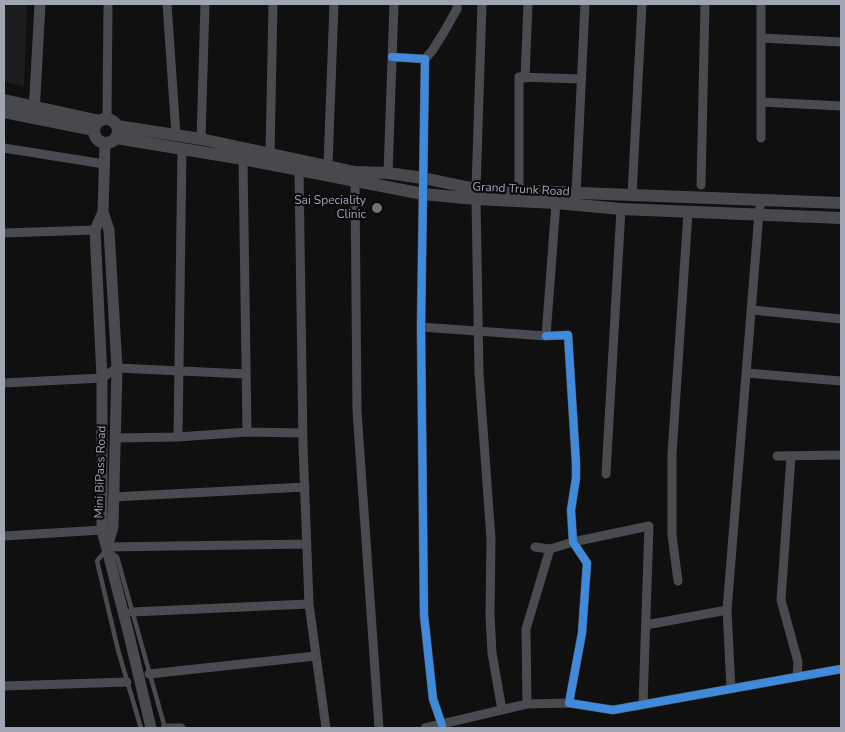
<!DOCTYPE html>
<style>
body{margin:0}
#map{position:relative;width:845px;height:732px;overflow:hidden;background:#101010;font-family:"Nunito Sans",sans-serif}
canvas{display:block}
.frame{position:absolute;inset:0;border:5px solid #a0a4b3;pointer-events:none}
</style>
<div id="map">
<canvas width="845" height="732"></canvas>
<div class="frame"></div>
</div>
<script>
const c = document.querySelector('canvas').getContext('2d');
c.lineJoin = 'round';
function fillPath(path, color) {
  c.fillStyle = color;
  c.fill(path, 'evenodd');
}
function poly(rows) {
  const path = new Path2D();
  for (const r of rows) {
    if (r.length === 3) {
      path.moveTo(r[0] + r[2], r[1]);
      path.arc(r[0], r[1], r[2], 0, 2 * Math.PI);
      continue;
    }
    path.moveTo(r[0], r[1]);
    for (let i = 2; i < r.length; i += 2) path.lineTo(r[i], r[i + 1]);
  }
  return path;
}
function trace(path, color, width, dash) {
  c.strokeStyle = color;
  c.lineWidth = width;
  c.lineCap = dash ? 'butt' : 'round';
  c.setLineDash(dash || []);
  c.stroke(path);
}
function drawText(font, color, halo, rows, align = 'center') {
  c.font = font + ' "Nunito Sans",sans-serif';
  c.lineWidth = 4.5;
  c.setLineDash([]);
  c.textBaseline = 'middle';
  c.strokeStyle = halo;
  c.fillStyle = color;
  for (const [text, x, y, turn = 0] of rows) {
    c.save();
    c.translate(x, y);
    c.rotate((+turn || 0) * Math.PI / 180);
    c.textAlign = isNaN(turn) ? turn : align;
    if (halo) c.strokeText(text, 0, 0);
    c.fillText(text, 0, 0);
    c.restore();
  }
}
const built = poly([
 [4,4,27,4,24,86,4,82]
]);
const service = poly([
 [141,728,118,650,97,561,107,549,117,557,165,728]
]);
const minor = poly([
 [167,4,176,135],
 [761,38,841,42],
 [392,57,425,59,421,327,424,615,433,699,442,725],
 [425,59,432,51,444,32,457,9,457,4],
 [525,78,528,4],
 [761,102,841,106],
 [107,119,108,4],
 [761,138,761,4],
 [201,139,205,4],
 [4,148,104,164],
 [270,154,273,4],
 [243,159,247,432],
 [328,165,334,4],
 [299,170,303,446,309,604,326,728],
 [388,173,394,4],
 [355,181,357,411,379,728],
 [701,185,705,4],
 [476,189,482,4],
 [519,192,519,77,581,79],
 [576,194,585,4],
 [632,195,642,4],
 [476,199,479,373,491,539,490,615,492,653,502,710],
 [4,233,95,230],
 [752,310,841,319],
 [421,327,546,336,556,203],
 [546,336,568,335,576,463,576,478,571,510,573,542,587,563,582,633,569,703,613,710,841,669],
 [747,373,841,381],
 [4,383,102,378,117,368,246,374],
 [178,437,182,149],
 [116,438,178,437,247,432,303,433],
 [777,456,841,455],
 [791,456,781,600,798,662,797,677],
 [606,474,621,209],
 [113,497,305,487],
 [4,536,102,530],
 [107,547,307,544],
 [535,547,550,549,573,542,649,526,643,704],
 [678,581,672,535,672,454,688,212],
 [132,612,309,604],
 [646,625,727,610],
 [149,674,316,656],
 [4,686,127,682],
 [731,689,727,610,759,213,761,200],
 [527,704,569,703],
 [165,728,181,728],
 [425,728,527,704,526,629,550,549]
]);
const tertiary = poly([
 [34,114,40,4],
 [105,143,103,212,95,230,102,378,102,530,129,635,151,728],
 [103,212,109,230,117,368,113,527,107,547]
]);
const secondary = poly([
 [4,100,100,121],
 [4,112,94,130],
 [106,131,12],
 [117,126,201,139,355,172,388,173,423,178,476,189,841,203],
 [116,138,243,159,423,194,476,199,556,203,621,209,841,218]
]);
const cycleway = poly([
 [392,57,425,59,421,327,424,615,433,699,442,725],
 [546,336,568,335,576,463,576,478,571,510,573,542,587,563,582,633,569,703,613,710,841,669]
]);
const markers = [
 [377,208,6,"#6e707a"]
];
const streetNames = [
 ["Grand Trunk Road",521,190,3],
 ["Mini BiPass Road",101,472,-88]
];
const poiNames = [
 ["Sai Speciality",366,201],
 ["Clinic",366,215]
];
fillPath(built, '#1d1d1f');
trace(service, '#4a4b50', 4.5);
trace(minor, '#4a4b50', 9);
trace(tertiary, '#4a4b50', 11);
trace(secondary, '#48494d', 12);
trace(cycleway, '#408adc', 8);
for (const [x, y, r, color] of markers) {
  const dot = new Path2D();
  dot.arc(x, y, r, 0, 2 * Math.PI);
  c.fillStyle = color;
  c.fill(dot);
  trace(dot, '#0b0a0c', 2);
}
drawText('12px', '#a0a4b3', '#0b0a0c', streetNames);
drawText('12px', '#a0a4b3', '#0b0a0c', poiNames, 'right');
</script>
